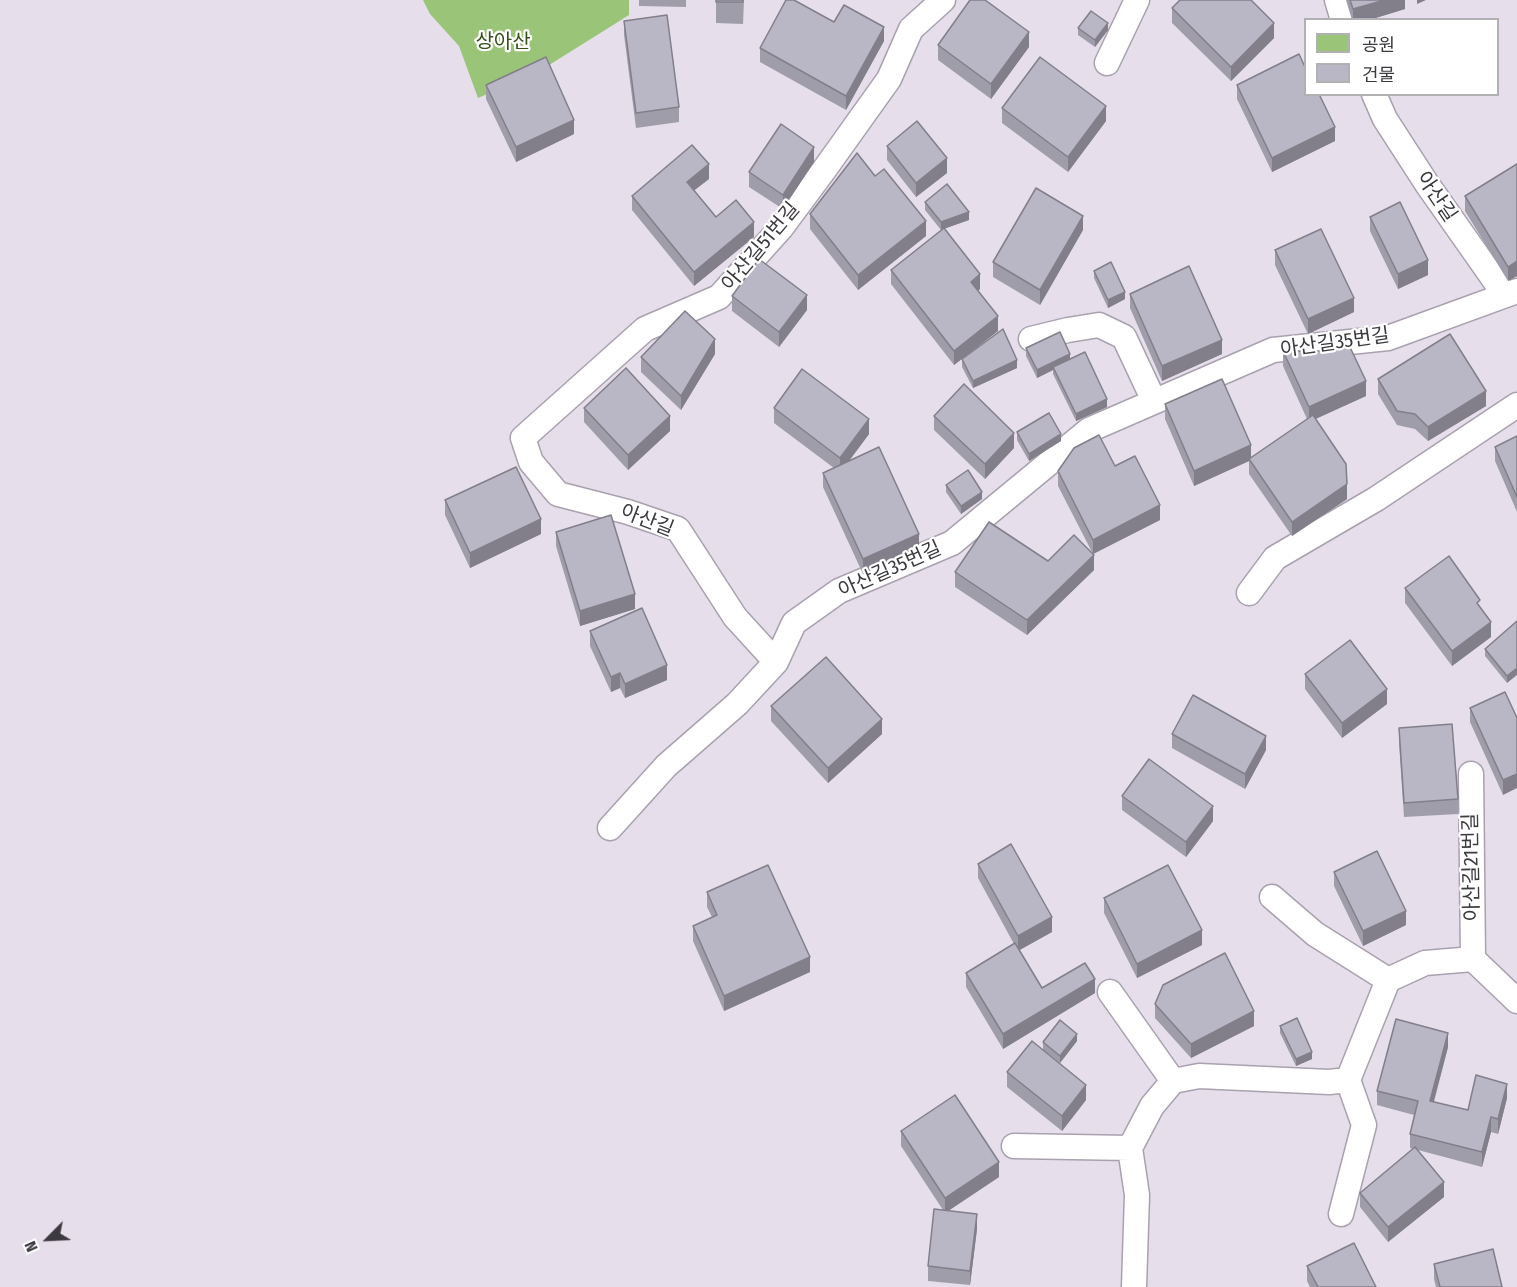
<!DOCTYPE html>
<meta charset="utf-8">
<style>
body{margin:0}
#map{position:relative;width:1517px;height:1287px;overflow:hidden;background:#e7deec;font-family:"Fira Sans Condensed","Noto Sans KR",sans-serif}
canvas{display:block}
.legend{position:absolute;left:1304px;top:18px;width:195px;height:78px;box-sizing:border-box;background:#fff;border:2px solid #b1b0b2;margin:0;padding:8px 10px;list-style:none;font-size:18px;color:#3c393f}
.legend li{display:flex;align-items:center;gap:12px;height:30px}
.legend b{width:30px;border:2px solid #b1b0b2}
.north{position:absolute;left:18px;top:1209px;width:60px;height:60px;-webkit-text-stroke:4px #fff;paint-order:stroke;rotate:246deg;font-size:16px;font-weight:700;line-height:24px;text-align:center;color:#3c393f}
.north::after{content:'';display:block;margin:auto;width:21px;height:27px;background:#3c393f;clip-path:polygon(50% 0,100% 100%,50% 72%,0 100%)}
</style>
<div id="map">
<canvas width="1517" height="1287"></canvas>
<ul class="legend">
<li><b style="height:16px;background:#9ac477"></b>공원</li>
<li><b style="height:16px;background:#b9b6c5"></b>건물</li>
</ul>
<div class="north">N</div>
</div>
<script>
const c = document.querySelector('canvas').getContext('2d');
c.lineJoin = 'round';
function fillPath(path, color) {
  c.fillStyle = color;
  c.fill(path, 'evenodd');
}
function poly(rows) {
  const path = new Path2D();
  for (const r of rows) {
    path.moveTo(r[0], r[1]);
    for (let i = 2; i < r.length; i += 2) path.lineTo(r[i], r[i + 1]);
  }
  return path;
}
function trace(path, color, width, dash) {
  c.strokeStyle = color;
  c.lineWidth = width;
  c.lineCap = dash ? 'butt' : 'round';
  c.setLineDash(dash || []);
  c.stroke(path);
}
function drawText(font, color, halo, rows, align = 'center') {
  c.font = font + ' "Fira Sans Condensed","Noto Sans KR",sans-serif';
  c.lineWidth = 4.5;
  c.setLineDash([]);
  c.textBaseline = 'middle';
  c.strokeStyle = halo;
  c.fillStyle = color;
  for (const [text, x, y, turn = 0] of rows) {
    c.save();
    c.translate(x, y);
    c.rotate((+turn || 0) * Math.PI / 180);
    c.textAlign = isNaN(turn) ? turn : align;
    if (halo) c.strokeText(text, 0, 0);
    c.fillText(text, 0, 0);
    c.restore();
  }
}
const green = poly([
 [423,0,629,0,629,15,538,72,478,98,459,46,430,14]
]);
const service = poly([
 [1337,0,1343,20],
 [1107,63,1137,0],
 [1374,94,1385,119,1427,184,1505,295],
 [1031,339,1068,330,1099,325,1124,337,1154,401],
 [1249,593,1275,558,1376,499,1517,405],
 [776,662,735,617,678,529,628,512,558,494,531,462,523,438,645,329,719,297,781,228,824,170,889,79,911,29,943,0],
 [1471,774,1473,959],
 [610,828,666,766,737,704,776,662,794,623,839,591,952,543,1089,430,1273,350,1388,338,1517,291],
 [1272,897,1315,934,1388,980],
 [1110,992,1173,1081],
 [1014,1146,1130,1148],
 [1341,1214,1364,1125,1348,1080],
 [1134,1287,1137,1195,1130,1148,1152,1106,1173,1081,1199,1076,1329,1082,1348,1080,1388,980,1425,963,1473,959,1517,1001]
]);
const wall = poly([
 [639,0,686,0,686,7,639,6],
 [716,0,744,0,743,24,716,23],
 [1346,0,1405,0,1405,9,1369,20,1352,20],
 [1172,8,1274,38,1231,81,1172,23],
 [624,21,679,107,679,122,636,128,624,35],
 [834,22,884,41,846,110,760,62,760,48],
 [1078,28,1108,30,1095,47,1078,35],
 [938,45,1029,47,991,99,938,60],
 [486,85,574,134,516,162,486,99],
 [1237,85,1335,141,1272,172,1237,99],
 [1002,108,1106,121,1068,172,1002,123],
 [887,146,947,173,916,197,887,160],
 [814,162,783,209,749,187,749,172],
 [1517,164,1517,276,1508,281,1465,211,1465,196],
 [709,179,694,190,716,217,754,237,694,286,632,210,632,196],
 [925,202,969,220,945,228,980,289,978,291,998,331,954,365,891,284,891,270,943,229,941,230,925,210],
 [810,214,926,236,858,290,810,229],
 [1370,217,1428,275,1398,289,1370,231],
 [1083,230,1040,305,993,277,993,262],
 [1275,250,1354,312,1308,334,1275,265],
 [1094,271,1125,299,1108,308,1094,278],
 [1130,294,1222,354,1162,381,1130,308],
 [732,296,807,310,779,347,732,311],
 [1026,348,1070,359,1107,407,1076,421,1053,374,1053,370,1037,378,1026,356],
 [1283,351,1366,396,1315,419,1347,499,1292,536,1249,474,1249,461,1194,486,1165,419,1165,404,1251,457,1307,419,1283,366],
 [715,354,681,410,641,372,641,357],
 [962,359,1017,368,973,388,962,367],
 [1378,379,1486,406,1428,441,1415,429,1397,425,1378,394],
 [584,408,670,431,628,470,584,422],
 [774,408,869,434,849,461,919,549,863,574,823,487,823,473,834,468,774,423],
 [934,416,1014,448,985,479,934,430],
 [1017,432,1061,441,1029,461,1017,440],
 [1517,436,1517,512,1495,461,1495,447],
 [1058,471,1160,520,1093,554,1058,486],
 [946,485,982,499,961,514,946,492],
 [445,500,541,534,470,568,445,515],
 [556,532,635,609,580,626,556,546],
 [1048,561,1094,570,1027,635,955,587,955,572],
 [1405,588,1491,637,1452,666,1405,603],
 [1517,621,1507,683,1485,656,1485,649],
 [590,631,667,680,625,698,620,688,611,692,590,646],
 [1305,674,1387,704,1342,738,1305,689],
 [1505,692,1503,795,1470,722,1470,708],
 [771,706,882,734,828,783,771,721],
 [1399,728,1458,799,1458,814,1404,817,1399,743],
 [1172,734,1266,750,1245,789,1172,748],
 [1122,796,1213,821,1186,857,1122,810],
 [978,864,1052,932,1019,950,1042,988,1095,993,1003,1049,966,987,966,973,1014,944,978,878],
 [1334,872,1406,925,1363,946,1334,886],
 [707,892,810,972,724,1011,693,941,693,926,712,917,707,907],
 [1104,898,1202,945,1137,978,1104,913],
 [1155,1004,1254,1026,1191,1058,1155,1018],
 [1280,1026,1312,1059,1296,1066,1280,1033],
 [1077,1041,1060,1063,1043,1050,1043,1042],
 [1448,1047,1434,1102,1468,1110,1507,1098,1498,1134,1491,1132,1482,1167,1418,1150,1444,1197,1388,1242,1360,1207,1360,1193,1413,1149,1410,1148,1410,1134,1414,1115,1377,1105,1377,1091],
 [1007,1072,1086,1100,1062,1131,1007,1087],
 [901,1131,999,1177,948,1211,977,1229,970,1285,928,1281,928,1266,943,1210,901,1146],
 [1434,1264,1502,1287,1436,1287,1434,1279],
 [1307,1266,1376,1287,1310,1287,1307,1281]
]);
const shadedWall = poly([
 [1385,0,1405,0,1405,9,1369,20,1353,20,1353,9],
 [1417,0,1426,0,1417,4],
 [1108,23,1108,30,1095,47,1095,40],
 [1274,23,1274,38,1231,81,1231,67],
 [884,27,884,41,846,110,846,96],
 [1029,32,1029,47,991,99,991,84],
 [1106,106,1106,121,1068,172,1068,157],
 [574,120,574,134,516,162,516,147],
 [1335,127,1335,141,1272,172,1272,158],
 [814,147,814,162,783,209,783,195],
 [947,158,947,173,916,197,916,183],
 [709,164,709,179,687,196,687,182],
 [969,212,969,220,941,230,941,222],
 [1083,216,1083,230,1040,305,1040,290],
 [926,221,926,236,858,290,858,275],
 [754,222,754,237,694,286,694,272],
 [1428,260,1428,275,1398,289,1398,274],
 [1517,261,1517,276,1508,281,1508,267],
 [980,274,980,289,971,297,971,282],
 [1125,292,1125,299,1108,308,1108,300],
 [807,295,807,310,779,347,779,332],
 [1354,298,1354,312,1308,334,1308,319],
 [998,316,998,331,954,365,954,351],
 [715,339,715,354,681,410,681,396],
 [1222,340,1222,354,1162,381,1162,366],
 [1070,354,1070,362,1053,367,1053,370,1037,378,1037,370],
 [1017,360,1017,368,973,388,973,381],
 [1366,381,1366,396,1309,422,1309,407],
 [1486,391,1486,406,1428,441,1428,427],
 [1107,399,1107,407,1076,421,1076,414],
 [670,416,670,431,628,470,628,455],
 [869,419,869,434,840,473,840,458],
 [1014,433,1014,448,985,479,985,464],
 [1061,434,1061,441,1029,461,1029,454],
 [1251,445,1251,460,1249,459,1249,461,1194,486,1194,471],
 [1347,484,1347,499,1292,536,1292,522],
 [982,492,982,499,961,514,961,506],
 [1160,505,1160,520,1093,554,1093,540],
 [541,519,541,534,470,568,470,553],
 [919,534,919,549,863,574,863,559],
 [1094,555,1094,570,1027,635,1027,620],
 [635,594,635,609,580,626,580,611],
 [1491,622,1491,637,1452,666,1452,651],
 [667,665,667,680,625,698,625,684],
 [1517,668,1517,675,1507,683,1507,676],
 [620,673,620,688,611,692,611,677],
 [1387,689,1387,704,1342,738,1342,723],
 [882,719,882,734,828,783,828,768],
 [1266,736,1266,750,1245,789,1245,774],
 [1517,774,1517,788,1503,795,1503,780],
 [1213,806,1213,821,1186,857,1186,842],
 [1406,911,1406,925,1363,946,1363,931],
 [1052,917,1052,932,1018,951,1018,936],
 [1202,930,1202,945,1137,978,1137,964],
 [810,957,810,972,724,1011,724,996],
 [1095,979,1095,993,1003,1049,1003,1034],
 [1254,1011,1254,1026,1191,1058,1191,1044],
 [1448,1033,1448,1047,1430,1115,1430,1101],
 [1077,1034,1077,1041,1060,1063,1060,1056],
 [1312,1052,1312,1059,1296,1066,1296,1059],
 [1507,1084,1507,1098,1498,1134,1498,1119],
 [1086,1085,1086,1100,1062,1131,1062,1116],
 [1491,1117,1491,1132,1482,1167,1482,1152],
 [999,1162,999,1177,945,1213,945,1198],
 [1444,1182,1444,1197,1388,1242,1388,1227],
 [977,1214,977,1229,970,1285,970,1271]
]);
const building = poly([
 [716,0,743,0,743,2,716,2,716,0],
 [786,0,794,0,834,22,844,5,884,27,846,96,760,48,786,0],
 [970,0,985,0,1029,32,991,84,938,45,970,0],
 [1180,0,1251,0,1274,23,1231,67,1172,8,1180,0],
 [1350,0,1385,0,1353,9,1350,0],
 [1091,11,1108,23,1095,40,1078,28,1091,11],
 [667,15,679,107,636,113,624,21,667,15],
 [1299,54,1305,67,1305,94,1319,94,1335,127,1272,158,1237,85,1299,54],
 [546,57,574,120,516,147,486,85,546,57],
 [1040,57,1106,106,1068,157,1002,108,1040,57],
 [917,121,947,158,916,183,887,146,917,121],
 [781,124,814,147,783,195,749,172,781,124],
 [692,145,709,164,687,182,716,217,736,200,754,222,694,272,632,196,692,145],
 [857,153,875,176,884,169,926,221,858,275,810,214,857,153],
 [1517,164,1517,261,1508,267,1465,196,1517,164],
 [947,184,969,212,941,222,925,202,947,184],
 [1036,188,1083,216,1040,290,993,262,1036,188],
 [1400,202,1428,260,1398,274,1370,217,1400,202],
 [944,228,980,274,971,282,998,316,954,351,891,270,944,228],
 [1321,229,1354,298,1308,319,1275,250,1321,229],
 [759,259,807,295,779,332,732,296,759,259],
 [1111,262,1125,292,1108,300,1094,271,1111,262],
 [1189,266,1222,340,1162,366,1130,294,1189,266],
 [685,311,715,339,681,396,641,357,685,311],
 [1003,329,1017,360,973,381,962,359,1003,329],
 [1060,332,1070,354,1037,370,1026,348,1060,332],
 [1450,334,1486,391,1428,427,1415,414,1397,411,1378,379,1450,334],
 [1349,345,1366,381,1309,407,1283,351,1319,351,1349,345],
 [1085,352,1107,399,1076,414,1053,367,1085,352],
 [626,368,670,416,628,455,584,408,626,368],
 [802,369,869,419,840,458,774,408,802,369],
 [1222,379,1251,445,1194,471,1165,404,1222,379],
 [964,384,1014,433,985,464,934,416,964,384],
 [1049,413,1061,434,1029,454,1017,432,1049,413],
 [1313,415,1346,464,1347,484,1292,522,1249,459,1313,415],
 [1099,435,1115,466,1135,456,1160,505,1093,540,1058,471,1074,448,1099,435],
 [1517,436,1517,497,1495,447,1517,436],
 [879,447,919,534,863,559,823,473,879,447],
 [516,467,541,519,470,553,445,500,516,467],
 [968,470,982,492,961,506,946,485,968,470],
 [611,515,635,594,580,611,556,532,611,515],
 [989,522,1048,561,1074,535,1094,555,1027,620,955,572,989,522],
 [1449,556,1480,600,1477,603,1491,622,1452,651,1405,588,1449,556],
 [642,608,667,665,625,684,620,673,611,677,590,631,642,608],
 [1517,621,1517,668,1507,676,1485,649,1517,621],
 [1350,640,1387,689,1342,723,1305,674,1350,640],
 [826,657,882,719,828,768,771,706,826,657],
 [1505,692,1517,718,1517,774,1503,780,1470,708,1505,692],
 [1193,695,1266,736,1245,774,1172,734,1193,695],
 [1452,724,1458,799,1404,803,1399,728,1452,724],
 [1149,759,1213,806,1186,842,1122,796,1149,759],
 [1011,844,1052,917,1018,936,978,864,1011,844],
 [1377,851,1406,911,1363,931,1334,872,1377,851],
 [768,865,810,957,724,996,693,926,717,915,707,892,768,865],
 [1168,865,1202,930,1137,964,1104,898,1168,865],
 [1015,943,1042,988,1085,963,1095,979,1003,1034,966,973,1015,943],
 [1225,953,1254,1011,1191,1044,1155,1004,1163,985,1225,953],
 [1297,1018,1312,1052,1296,1059,1280,1026,1297,1018],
 [1396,1019,1448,1033,1430,1101,1468,1110,1476,1075,1507,1084,1498,1119,1491,1117,1482,1152,1410,1134,1418,1101,1377,1091,1396,1019],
 [1060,1020,1077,1034,1060,1056,1043,1042,1060,1020],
 [1032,1041,1086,1085,1062,1116,1007,1072,1032,1041],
 [955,1095,999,1162,945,1198,901,1131,955,1095],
 [1415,1147,1444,1182,1388,1227,1360,1193,1415,1147],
 [934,1209,977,1214,970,1271,928,1266,934,1209],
 [1354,1243,1376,1287,1318,1287,1307,1266,1354,1243],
 [1493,1249,1502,1287,1440,1287,1434,1264,1493,1249]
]);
const parkNames = [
 ["상아산",503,42]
];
const streetNames = [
 ["아산길",1436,197,56],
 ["아산길51번길",761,247,-50],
 ["아산길35번길",1335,343,-8],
 ["아산길",647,521,21],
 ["아산길35번길",890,570,-24],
 ["아산길21번길",1472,867,-91]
];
fillPath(green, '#9ac477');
trace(service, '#a9a1ae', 27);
trace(service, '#fff', 24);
fillPath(wall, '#9f9da9');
fillPath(shadedWall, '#827f8a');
fillPath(building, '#b9b6c5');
trace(building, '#827f8a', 1.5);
drawText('20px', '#345117', '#fff', parkNames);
drawText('20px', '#3c393f', '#fff', streetNames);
</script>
